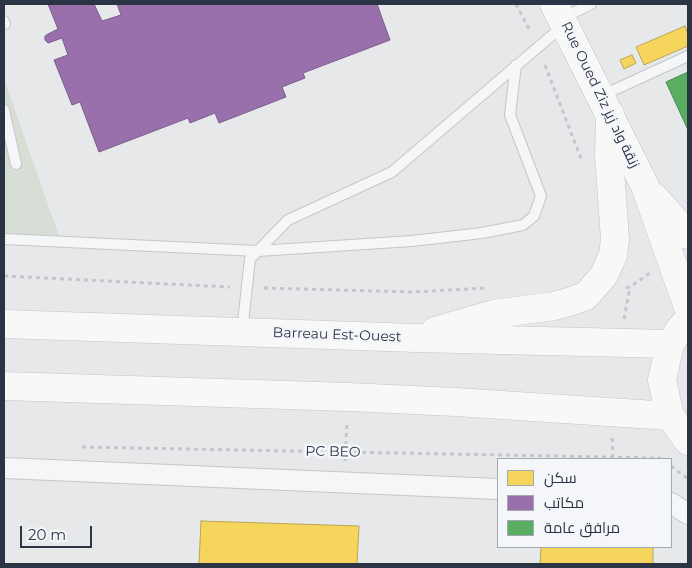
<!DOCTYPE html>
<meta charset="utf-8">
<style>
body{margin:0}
#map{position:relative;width:692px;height:568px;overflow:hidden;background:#e6e8ea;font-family:Montserrat,Cairo,sans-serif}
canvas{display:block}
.frame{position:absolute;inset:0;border:5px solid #2b3445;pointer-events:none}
.legend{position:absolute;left:497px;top:458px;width:175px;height:90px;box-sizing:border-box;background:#f4f6f9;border:1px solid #a4a8b1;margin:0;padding:6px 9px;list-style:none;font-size:15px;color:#2b3445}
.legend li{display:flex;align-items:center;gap:10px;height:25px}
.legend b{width:25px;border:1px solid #a4a8b1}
.scale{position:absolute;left:20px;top:526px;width:72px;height:22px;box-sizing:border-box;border:2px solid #2b3445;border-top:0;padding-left:6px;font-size:15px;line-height:18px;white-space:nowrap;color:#2b3445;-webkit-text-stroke:4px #f4f6f9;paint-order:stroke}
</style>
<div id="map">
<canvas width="692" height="568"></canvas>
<div class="frame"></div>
<ul class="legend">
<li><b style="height:14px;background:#f6d55c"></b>سكن</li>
<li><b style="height:14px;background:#9970ab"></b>مكاتب</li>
<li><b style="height:14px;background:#5aae61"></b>مرافق عامة</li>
</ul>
<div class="scale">20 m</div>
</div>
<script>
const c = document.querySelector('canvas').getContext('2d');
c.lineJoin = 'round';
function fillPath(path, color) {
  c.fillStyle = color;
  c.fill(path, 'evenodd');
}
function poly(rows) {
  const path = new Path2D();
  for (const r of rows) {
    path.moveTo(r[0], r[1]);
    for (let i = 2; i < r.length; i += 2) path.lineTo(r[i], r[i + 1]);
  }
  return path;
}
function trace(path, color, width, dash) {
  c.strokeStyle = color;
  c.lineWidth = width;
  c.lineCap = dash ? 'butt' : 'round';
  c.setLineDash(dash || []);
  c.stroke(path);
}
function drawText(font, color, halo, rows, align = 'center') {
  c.font = font + ' Montserrat,Cairo,sans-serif';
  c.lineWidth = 5;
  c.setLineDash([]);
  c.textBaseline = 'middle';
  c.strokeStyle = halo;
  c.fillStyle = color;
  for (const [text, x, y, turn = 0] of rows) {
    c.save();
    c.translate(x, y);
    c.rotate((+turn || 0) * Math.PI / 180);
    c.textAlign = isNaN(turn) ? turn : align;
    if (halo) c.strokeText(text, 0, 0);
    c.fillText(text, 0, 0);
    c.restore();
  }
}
const green = poly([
 [4,79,59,236,4,234]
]);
const homes = poly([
 [685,26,688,34,688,46,644,65,636,47,685,26],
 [632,55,636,63,624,69,620,60,632,55],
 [201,521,359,526,357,564,199,564,201,521],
 [541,547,653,547,653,564,540,564,541,547]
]);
const offices = poly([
 [48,4,94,4,102,21,121,15,117,4,377,4,390,40,303,73,305,78,282,87,286,97,219,123,215,113,190,123,188,118,99,152,80,102,72,105,54,60,68,55,62,38,51,42,48,43,45,40,45,36,48,34,58,29,48,4]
]);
const public = poly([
 [688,72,688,130,666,82,688,72]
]);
const path = poly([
 [516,4,530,31],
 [545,65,582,161],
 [4,276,230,287],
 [264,288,413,292,485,288],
 [626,288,630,287,650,273],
 [624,319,630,287],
 [612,438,613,457,620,459],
 [82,447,659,458,661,459],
 [345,461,347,422],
 [671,466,688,479]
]);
const lane = poly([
 [563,18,591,4],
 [4,21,5,24],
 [601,96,688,56],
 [4,110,16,164],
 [4,239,258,251,412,241,482,233,523,225,534,216,541,196,510,115,516,65],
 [242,331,250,259,288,220,392,172,564,25]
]);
const street = poly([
 [4,468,498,489],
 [671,503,688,514]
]);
const secondary = poly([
 [554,4,645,186,688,307],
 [654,197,688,235]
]);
const primary = poly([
 [688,320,680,329,670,344,662,380,670,416,688,441],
 [4,324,416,338,670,344],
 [435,331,494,314,554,306,572,301,586,296,604,275,613,255,615,239,609,156,610,114],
 [4,386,349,397,456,402,670,416]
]);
const streetNames = [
 ["Rue Oued Ziz زنقة واد زيز",600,95,64],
 ["Barreau Est-Ouest",337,335,2],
 ["PC BEO",333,452,1]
];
fillPath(green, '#d6ded6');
fillPath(homes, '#f6d55c');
trace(homes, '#b9a555', 1);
fillPath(offices, '#9970ab');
trace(offices, '#785e8c', 1);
fillPath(public, '#5aae61');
trace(public, '#4c8959', 1);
trace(lane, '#c4c6c8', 12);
trace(street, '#c4c6c8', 22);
trace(secondary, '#c4c6c8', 29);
trace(primary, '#c2c5c8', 29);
trace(path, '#c5c6ca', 3, [4, 4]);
trace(lane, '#f5f6f7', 10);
trace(street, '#f5f6f7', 20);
trace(secondary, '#f8f8f8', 28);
trace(primary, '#f8f8f8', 28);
drawText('14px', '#2b3445', '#f4f6f9', streetNames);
</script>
